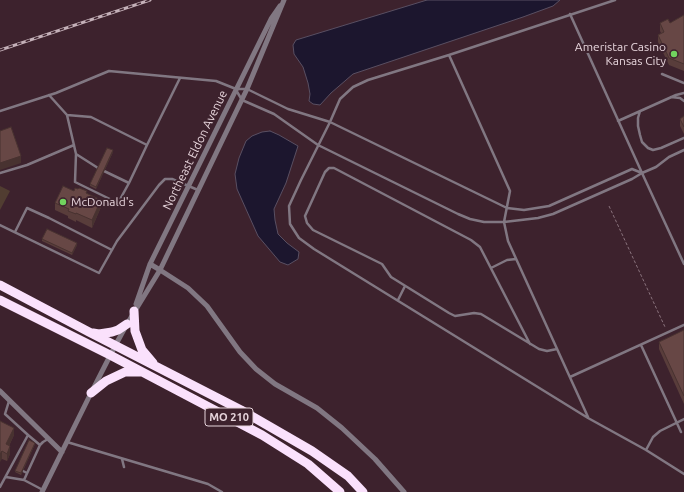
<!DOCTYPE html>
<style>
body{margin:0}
canvas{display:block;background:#3d222d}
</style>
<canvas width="684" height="492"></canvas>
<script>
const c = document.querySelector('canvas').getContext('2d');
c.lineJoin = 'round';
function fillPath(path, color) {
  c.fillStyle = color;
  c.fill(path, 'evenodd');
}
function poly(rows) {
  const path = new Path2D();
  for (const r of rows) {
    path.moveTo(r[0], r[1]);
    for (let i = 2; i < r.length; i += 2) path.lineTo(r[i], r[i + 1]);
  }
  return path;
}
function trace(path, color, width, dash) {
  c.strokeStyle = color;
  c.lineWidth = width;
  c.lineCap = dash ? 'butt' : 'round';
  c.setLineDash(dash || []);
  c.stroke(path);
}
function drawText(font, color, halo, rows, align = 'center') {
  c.font = font + ' Ubuntu,sans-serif';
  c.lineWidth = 4;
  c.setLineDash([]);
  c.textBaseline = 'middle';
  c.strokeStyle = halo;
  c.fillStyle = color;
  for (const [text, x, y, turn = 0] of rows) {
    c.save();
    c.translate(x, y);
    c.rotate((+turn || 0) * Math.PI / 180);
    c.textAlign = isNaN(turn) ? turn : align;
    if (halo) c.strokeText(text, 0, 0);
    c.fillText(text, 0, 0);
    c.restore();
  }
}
const green = poly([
 [0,186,10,191,0,210]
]);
const water = poly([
 [427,0,560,0,553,6,523,17,353,74,331,93,320,105,313,104,309,101,310,94,308,83,303,67,294,54,293,45,296,40,427,0],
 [270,131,279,135,298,146,286,183,274,209,275,220,278,234,287,243,299,252,298,259,288,265,280,262,258,236,237,189,235,174,239,158,246,141,252,136,262,132,270,131]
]);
const path = poly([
 [609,206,665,327]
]);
const lane = poly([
 [615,0,449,55,368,80,353,87,340,99,330,122,301,180,289,206,290,224,299,238,314,249,588,418,646,450,684,474],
 [570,14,642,173,684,264],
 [449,55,510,191,504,222,508,241,588,417],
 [662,74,684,83],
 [236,90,242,100,274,114,318,145,458,214,470,219,484,222,504,222,538,218,553,214,632,179,642,173,656,167,669,157,684,150],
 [49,95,67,115,91,117,147,145,180,78],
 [671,97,680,98,684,101],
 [0,111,56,93,109,71,216,81,236,89,247,89,288,109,330,122,507,208,524,210,549,206,632,169,642,173],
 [640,111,638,118,638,126,640,135,642,142,648,148,653,150,661,148,684,138],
 [67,115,76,154,98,168],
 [618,121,676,95,684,93],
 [76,154,75,182,118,203,129,183],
 [104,171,129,183,147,145],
 [0,173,27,165,74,145],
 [0,225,99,273,117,241,159,185,165,179,172,179,198,190],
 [15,232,27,208,49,218,112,250],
 [491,268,507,260,516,259],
 [398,300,405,286],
 [530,344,480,247,471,240,334,168,329,168,325,172,305,216,307,223,313,230,382,264,391,277,449,313,455,316,474,313,481,314,539,349,547,351,557,349],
 [641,345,681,432],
 [570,377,684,325],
 [28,435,40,445],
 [67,442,208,484,222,492],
 [646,450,653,437,660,431,684,419],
 [122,459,124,467],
 [23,471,27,473],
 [6,477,24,480,43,490],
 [24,480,40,445,43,442,48,439],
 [0,487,28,435,5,414,9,401]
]);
const street = poly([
 [150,264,160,270,188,288,207,306,240,352,256,369,275,384,317,408,342,428,375,459,404,492],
 [136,304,150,264,271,19,280,6],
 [0,391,62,452],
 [42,492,91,393,115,346,127,324,160,270,247,89,284,0]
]);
const highway = poly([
 [0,285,89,332,241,410,312,451,348,476,363,492],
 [0,300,110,355,262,435,308,464,340,492],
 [134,311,135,331,142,350,153,363],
 [93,333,99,334,112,332,118,330,127,324],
 [91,393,106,381,125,372,141,372]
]);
const rail = poly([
 [0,50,150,0]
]);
const wall = poly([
 [684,15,684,71,669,65,658,42,658,35,661,33,660,31,660,23,670,23],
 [684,116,684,134,680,126,680,119],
 [113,152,96,189,90,186,90,184],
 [74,191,87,193,101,207,92,228,76,220,76,222,68,218,68,216,55,210,55,203],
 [42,239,77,245,72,255,42,241],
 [684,330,684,404,659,349,659,342],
 [0,421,14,435,9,446,10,454,7,461,2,459],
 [35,444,21,475,15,472,15,471]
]);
const shadedWall = poly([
 [113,150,113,152,96,189,96,187],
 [21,156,21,163,0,170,0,163],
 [101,200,101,207,92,228,92,220],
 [77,243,77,245,72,255,72,253],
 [14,428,14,435,6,452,6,444],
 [35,443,35,444,21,475,21,473],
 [10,446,10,454,7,461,7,454],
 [2,451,2,459,0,462,0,454]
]);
const building = poly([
 [684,15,684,64,669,58,658,35,664,32,660,23,668,19,670,23,684,15],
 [684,116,684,127,680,119,684,116],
 [11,127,21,156,0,163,0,131,11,127],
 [107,148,113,150,96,187,90,184,107,148],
 [63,186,74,191,75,188,78,189,79,188,87,191,86,193,101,200,92,220,76,213,76,214,68,211,69,209,55,203,63,186],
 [47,229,77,243,72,253,42,239,47,229],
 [684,330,684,396,659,342,684,330],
 [0,421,14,428,6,444,10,446,7,454,2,451,0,454,0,421],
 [29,440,35,443,21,473,15,471,29,440]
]);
const markers = [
 [674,54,4,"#71d35e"],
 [63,202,4,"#71d35e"]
];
const shields = [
 [229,417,48]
];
const shieldNames = [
 ["MO 210",229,417]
];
const poiNames = [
 ["Ameristar Casino",666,47],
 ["Kansas City",666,61],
 ["McDonald's",71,202,"left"]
];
const streetNames = [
 ["Northeast Eldon Avenue",195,150,-64]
];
fillPath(green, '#513d31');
fillPath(water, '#1c162e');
trace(water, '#594f62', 1);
trace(path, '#89727c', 1, [3, 2]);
trace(lane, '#817782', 2.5);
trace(street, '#817782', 5);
trace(highway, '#fae1fc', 9);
trace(rail, '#c4b0b8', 3);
trace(rail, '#3d222d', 1.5, [4.5]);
fillPath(wall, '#593d3b');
fillPath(shadedWall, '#483230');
fillPath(building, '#674745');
trace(building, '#483230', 1);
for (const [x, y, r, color] of markers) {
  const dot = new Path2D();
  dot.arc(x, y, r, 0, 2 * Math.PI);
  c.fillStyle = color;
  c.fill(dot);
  trace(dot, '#3d222d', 1.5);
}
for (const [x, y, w] of shields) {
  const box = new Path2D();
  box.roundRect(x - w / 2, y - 9, w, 18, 3);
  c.fillStyle = '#3d222d';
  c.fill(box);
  trace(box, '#e6d4db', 1);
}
drawText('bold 11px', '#e6d4db', null, shieldNames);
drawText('12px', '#e6d4db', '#3d222d', poiNames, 'right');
drawText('12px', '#e6d4db', '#3d222d', streetNames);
</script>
